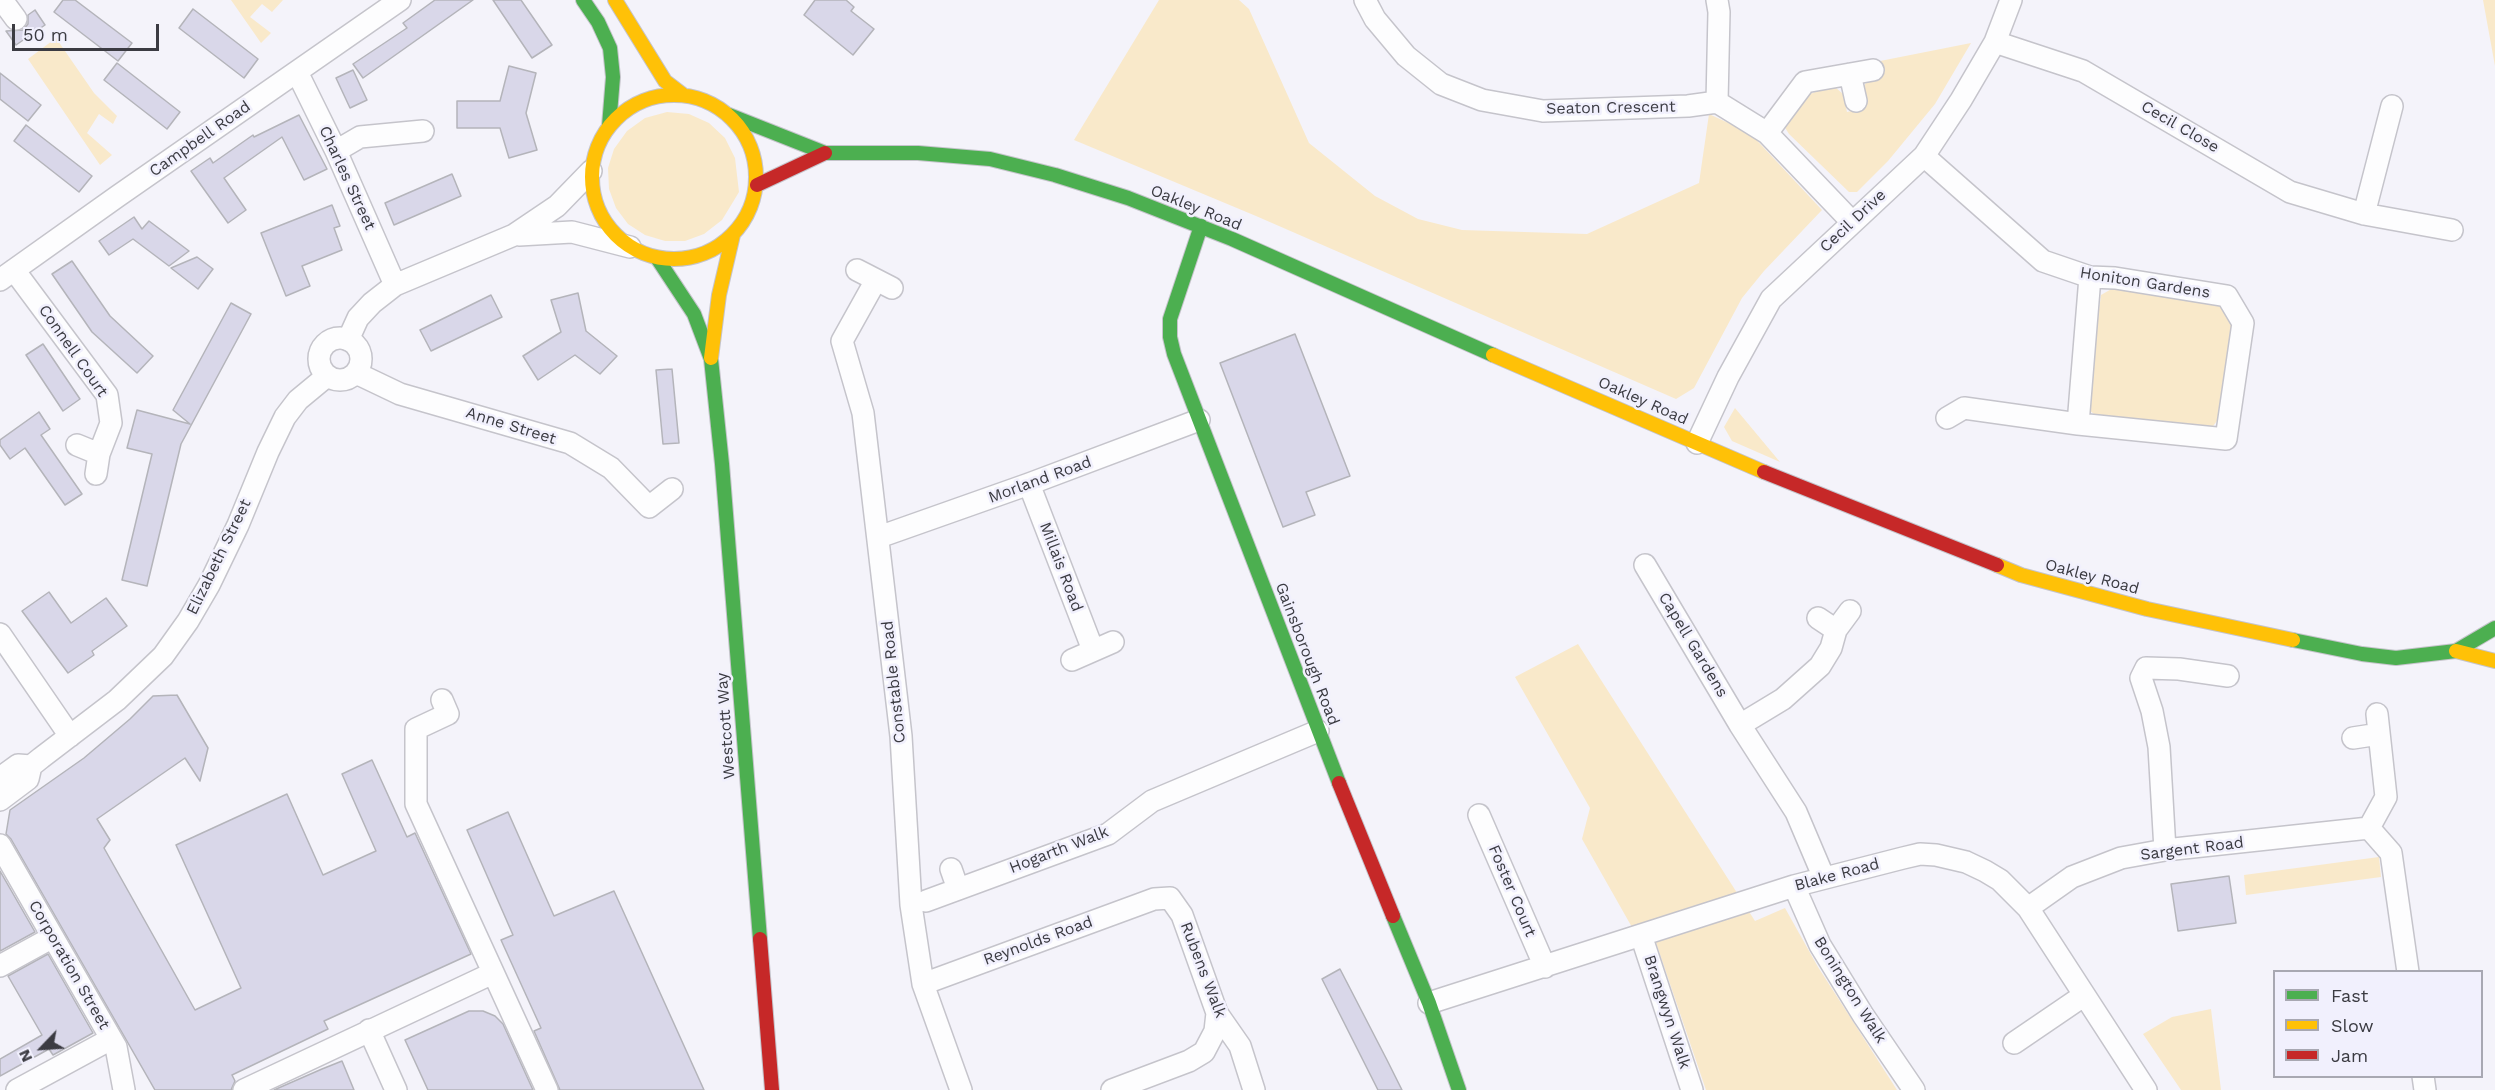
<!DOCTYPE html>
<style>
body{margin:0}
#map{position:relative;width:2495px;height:1090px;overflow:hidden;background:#f4f3fa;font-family:"Work Sans",sans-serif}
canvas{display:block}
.legend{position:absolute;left:2273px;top:970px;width:210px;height:108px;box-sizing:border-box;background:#f1f0fd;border:2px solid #a8a8b2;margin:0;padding:8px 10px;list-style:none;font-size:18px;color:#3b3b42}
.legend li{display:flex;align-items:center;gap:12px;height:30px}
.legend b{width:30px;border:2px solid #a8a8b2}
.north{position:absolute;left:12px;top:1018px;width:60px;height:60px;-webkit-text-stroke:4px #f1f0fd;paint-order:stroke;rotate:245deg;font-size:16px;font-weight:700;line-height:24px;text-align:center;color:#3b3b42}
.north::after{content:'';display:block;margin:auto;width:21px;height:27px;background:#3b3b42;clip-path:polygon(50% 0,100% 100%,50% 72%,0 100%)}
.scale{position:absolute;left:12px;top:24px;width:147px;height:27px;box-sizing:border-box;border:3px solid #3b3b42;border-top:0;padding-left:8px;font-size:18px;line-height:21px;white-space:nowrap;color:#3b3b42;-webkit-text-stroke:4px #f1f0fd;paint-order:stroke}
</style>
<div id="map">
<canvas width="2495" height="1090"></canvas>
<ul class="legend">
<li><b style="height:8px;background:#4caf50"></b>Fast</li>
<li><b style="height:8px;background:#ffc107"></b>Slow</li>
<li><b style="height:8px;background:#c62828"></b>Jam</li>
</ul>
<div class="north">N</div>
<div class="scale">50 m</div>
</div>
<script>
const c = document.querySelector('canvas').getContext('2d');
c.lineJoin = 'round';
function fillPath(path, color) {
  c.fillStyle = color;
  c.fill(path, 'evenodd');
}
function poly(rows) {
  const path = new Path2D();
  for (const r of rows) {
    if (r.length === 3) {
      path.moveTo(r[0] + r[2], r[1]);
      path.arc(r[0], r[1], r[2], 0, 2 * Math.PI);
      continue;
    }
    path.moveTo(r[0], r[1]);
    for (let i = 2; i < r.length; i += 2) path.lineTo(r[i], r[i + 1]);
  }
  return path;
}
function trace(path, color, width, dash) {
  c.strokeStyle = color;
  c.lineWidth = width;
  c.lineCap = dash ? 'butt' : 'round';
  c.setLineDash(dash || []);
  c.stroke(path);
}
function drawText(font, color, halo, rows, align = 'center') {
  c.font = font + ' "Work Sans",sans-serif';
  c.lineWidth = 5;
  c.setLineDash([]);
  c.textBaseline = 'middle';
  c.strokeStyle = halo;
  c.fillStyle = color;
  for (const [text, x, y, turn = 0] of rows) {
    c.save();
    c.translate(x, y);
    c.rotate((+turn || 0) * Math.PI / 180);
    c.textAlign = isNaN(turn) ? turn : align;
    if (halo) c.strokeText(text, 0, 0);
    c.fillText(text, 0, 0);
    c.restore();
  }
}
const green = poly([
 [231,0,283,0,272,12,262,4,250,17,271,33,261,43],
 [1159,0,1239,0,1249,9,1309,143,1375,196,1418,219,1462,230,1587,234,1699,183,1709,114,1750,133,1822,210,1764,271,1742,298,1694,388,1676,399,1256,216,1074,140],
 [2483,0,2495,0,2495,66],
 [56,38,94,93,117,116,113,124,99,114,87,133,112,155,100,165,28,59],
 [1971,43,1935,104,1888,161,1857,192,1849,192,1789,134,1784,126,1803,97,1827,87,1835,87,1843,94,1847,112,1865,108,1861,89,1871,77,1875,62],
 [667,112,689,114,709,123,725,138,735,158,739,192,733,202,722,220,704,234,685,241,665,241,645,235,628,224,616,208,609,189,608,168,614,149,627,131,645,118],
 [2115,287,2219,304,2227,314,2232,326,2222,414,2211,429,2097,416,2090,411,2088,403,2088,392,2101,295],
 [1735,408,1780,462,1732,441,1724,427],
 [1578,644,1755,921,1785,908,1818,967,1897,1090,1706,1090,1650,925,1633,929,1582,839,1590,808,1515,677],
 [2379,857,2381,877,2246,895,2244,875],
 [2211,1009,2221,1090,2181,1090,2143,1034,2172,1017]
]);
const building = poly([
 [63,0,75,0,132,43,118,61,54,12,63,0],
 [435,0,473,0,363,78,353,64,407,28,403,23,435,0],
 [493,0,521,0,552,45,532,58,493,0],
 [815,0,846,0,854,7,851,11,874,29,853,55,804,15,815,0],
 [193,9,258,59,244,78,179,28,193,9],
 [35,10,45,25,16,45,6,31,23,30,28,24,28,15,35,10],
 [117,63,180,112,167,129,104,80,117,63],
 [509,66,536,73,526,113,537,150,509,158,500,128,457,128,457,101,500,101,509,66],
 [353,70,367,100,350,108,336,78,353,70],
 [0,73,41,105,28,121,0,99,0,73],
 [299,115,327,169,304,180,282,137,224,178,246,210,228,223,191,171,210,158,213,163,253,135,254,137,299,115],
 [26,125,92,176,79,192,14,141,26,125],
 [452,174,461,196,394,225,385,203,452,174],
 [332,205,340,226,334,228,342,250,302,266,310,286,286,296,261,233,332,205],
 [134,217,142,229,149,221,189,251,169,266,133,239,109,255,99,241,134,217],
 [197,257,213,269,198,289,171,268,197,257],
 [72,261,110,316,153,356,137,373,92,332,52,274,72,261],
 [578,293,586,331,617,356,600,374,575,355,538,380,523,356,561,332,551,300,578,293],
 [491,295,502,317,431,351,420,330,491,295],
 [231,303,251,314,181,444,147,586,122,580,152,454,127,448,137,410,190,424,173,410,231,303],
 [1295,334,1350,476,1306,492,1315,515,1283,527,1220,363,1295,334],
 [43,344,80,399,63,411,26,355,43,344],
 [672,369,679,443,663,444,656,370,672,369],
 [39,412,50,429,41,435,82,494,65,505,25,448,10,459,0,445,0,440,39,412],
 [49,592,71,623,106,598,127,626,92,651,94,655,68,673,22,611,49,592],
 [177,695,208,748,200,781,185,758,97,819,110,840,104,848,195,1010,241,988,176,845,287,794,323,875,376,851,342,774,372,760,407,837,415,833,471,954,324,1021,328,1029,232,1075,235,1081,231,1090,155,1090,11,839,6,834,10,810,84,758,130,719,153,696,177,695],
 [508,812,554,916,614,891,704,1090,560,1090,534,1031,541,1028,501,940,513,935,467,830,508,812],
 [0,871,35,932,0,951,0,871],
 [2229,876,2236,923,2178,931,2171,884,2229,876],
 [48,954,93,1033,53,1055,49,1049,0,1076,0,1059,42,1035,8,976,48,954],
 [1340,969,1387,1060,1402,1090,1378,1090,1322,979,1340,969],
 [469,1011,483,1011,495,1016,503,1024,533,1090,428,1090,405,1040,469,1011],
 [342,1061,354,1090,274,1090,322,1069,342,1061]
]);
const street = poly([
 [2,0,16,19],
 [1365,0,1375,19,1406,56,1441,84,1482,100,1543,111,1688,106,1717,102,1767,133,1852,222],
 [1995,42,2083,71,2290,192,2364,214,2452,230],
 [297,72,336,151,395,285],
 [1850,74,1856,101],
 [1717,102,1719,12,1717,0],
 [1767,133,1805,82,1873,70],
 [336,151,360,137,423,131],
 [1924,156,2043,261,2090,277,2115,278,2227,296,2243,323,2226,439,2078,424,1964,408,1947,418],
 [2364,214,2392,106],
 [519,235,572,232,630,247],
 [14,270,107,395,111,423,99,454,96,474],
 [857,270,892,288],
 [0,280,118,196,400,0],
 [876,280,842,341,863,413,901,736,911,905,923,984,961,1090],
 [340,359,21],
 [348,340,358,318,372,303,395,285,514,235,557,206,591,171],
 [356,373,400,394,570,443,611,468,649,507,672,489],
 [2078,424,2090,277],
 [1697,443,1728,377,1771,299,1924,156,1961,100,1995,42,2011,0],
 [77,445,99,454],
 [1029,484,1093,650],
 [879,537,1029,484,1199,420],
 [1645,565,1740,725,1796,812,1824,878],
 [1818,618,1836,630],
 [0,634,70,736],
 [1072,660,1113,642],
 [442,700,448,714,416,729,416,804,547,1090],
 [2377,714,2386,797,2369,828,2391,853,2408,972],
 [1740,725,1783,699,1820,666,1831,648,1836,630,1850,611],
 [2353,738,2379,734],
 [0,778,18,765,31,766,41,758,117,700,163,656,188,621,209,585,238,525,268,452,285,417,298,400,327,376],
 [0,800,28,779,31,766],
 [1479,815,1545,967],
 [0,845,116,1047,124,1090],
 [2165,850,2159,747,2152,711,2141,678,2146,668,2179,669,2228,676],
 [951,869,958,889],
 [1794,886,1820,945,1863,1015,1914,1090],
 [926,901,1108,834,1152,801,1318,731],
 [2028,908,2072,877,2121,858,2165,850,2369,828],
 [1641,935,1692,1090],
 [0,966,53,937],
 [923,984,1154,899,1170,898,1182,915,1217,1013,1240,1046,1254,1090],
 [1429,1003,1794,886,1903,858,1920,854,1936,855,1966,862,1985,871,2000,880,2028,908,2146,1090],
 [369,1030,396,1090],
 [2014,1043,2083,996],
 [2423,1076,2425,1090],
 [17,1090,111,1039],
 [244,1090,493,973],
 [1112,1090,1189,1061,1204,1052,1215,1031,1217,1013]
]);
const fast = poly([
 [583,0,598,22,610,48,613,77,609,126],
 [729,115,825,153,918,153,990,159,1055,175,1128,198,1232,239,1493,355],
 [1201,226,1170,319,1170,337,1174,354,1339,783],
 [657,258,694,314,711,359,722,464,760,939],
 [2293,640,2362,654,2396,658,2456,651,2495,628],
 [1393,916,1429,1003,1459,1090]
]);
const slow = poly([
 [615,0,665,81,682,94],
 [674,177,82],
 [1493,355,1764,472],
 [711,358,719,295,733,235],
 [1997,565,2021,575,2147,609,2293,640],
 [2456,651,2495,661]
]);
const jam = poly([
 [757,185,825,153],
 [1764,472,1997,565],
 [1339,783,1393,916],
 [760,939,772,1090]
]);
const streetNames = [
 ["Seaton Crescent",1611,108,-1],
 ["Cecil Close",2180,127,30],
 ["Campbell Road",200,139,-35],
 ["Charles Street",347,178,65],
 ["Oakley Road",1196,208,22],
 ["Cecil Drive",1853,221,-43],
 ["Honiton Gardens",2145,283,9],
 ["Connell Court",73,351,55],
 ["Oakley Road",1643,401,24],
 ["Anne Street",511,426,17],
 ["Morland Road",1040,480,-20],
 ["Elizabeth Street",219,557,-64],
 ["Millais Road",1061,567,69],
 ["Oakley Road",2092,577,15],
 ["Capell Gardens",1693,645,59],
 ["Gainsborough Road",1307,654,69],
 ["Constable Road",894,682,-96],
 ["Westcott Way",726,726,-94],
 ["Sargent Road",2192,849,-7],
 ["Hogarth Walk",1059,850,-21],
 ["Blake Road",1837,875,-15],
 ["Foster Court",1512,891,67],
 ["Reynolds Road",1038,941,-20],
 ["Corporation Street",69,965,60],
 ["Rubens Walk",1203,970,69],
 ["Bonington Walk",1850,990,58],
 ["Brangwyn Walk",1667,1012,72]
];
fillPath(green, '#f9e9ca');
fillPath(building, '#d9d7e9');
trace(building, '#b4b4ba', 1.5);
trace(street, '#c5c4cb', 24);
trace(fast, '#c5c4cb', 16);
trace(slow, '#c5c4cb', 16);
trace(jam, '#c5c4cb', 16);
trace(street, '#fdfdfe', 21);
trace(fast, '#4caf50', 14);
trace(slow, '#ffc107', 14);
trace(jam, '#c62828', 14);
drawText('16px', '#3b3b42', '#f1f0fd', streetNames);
</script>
